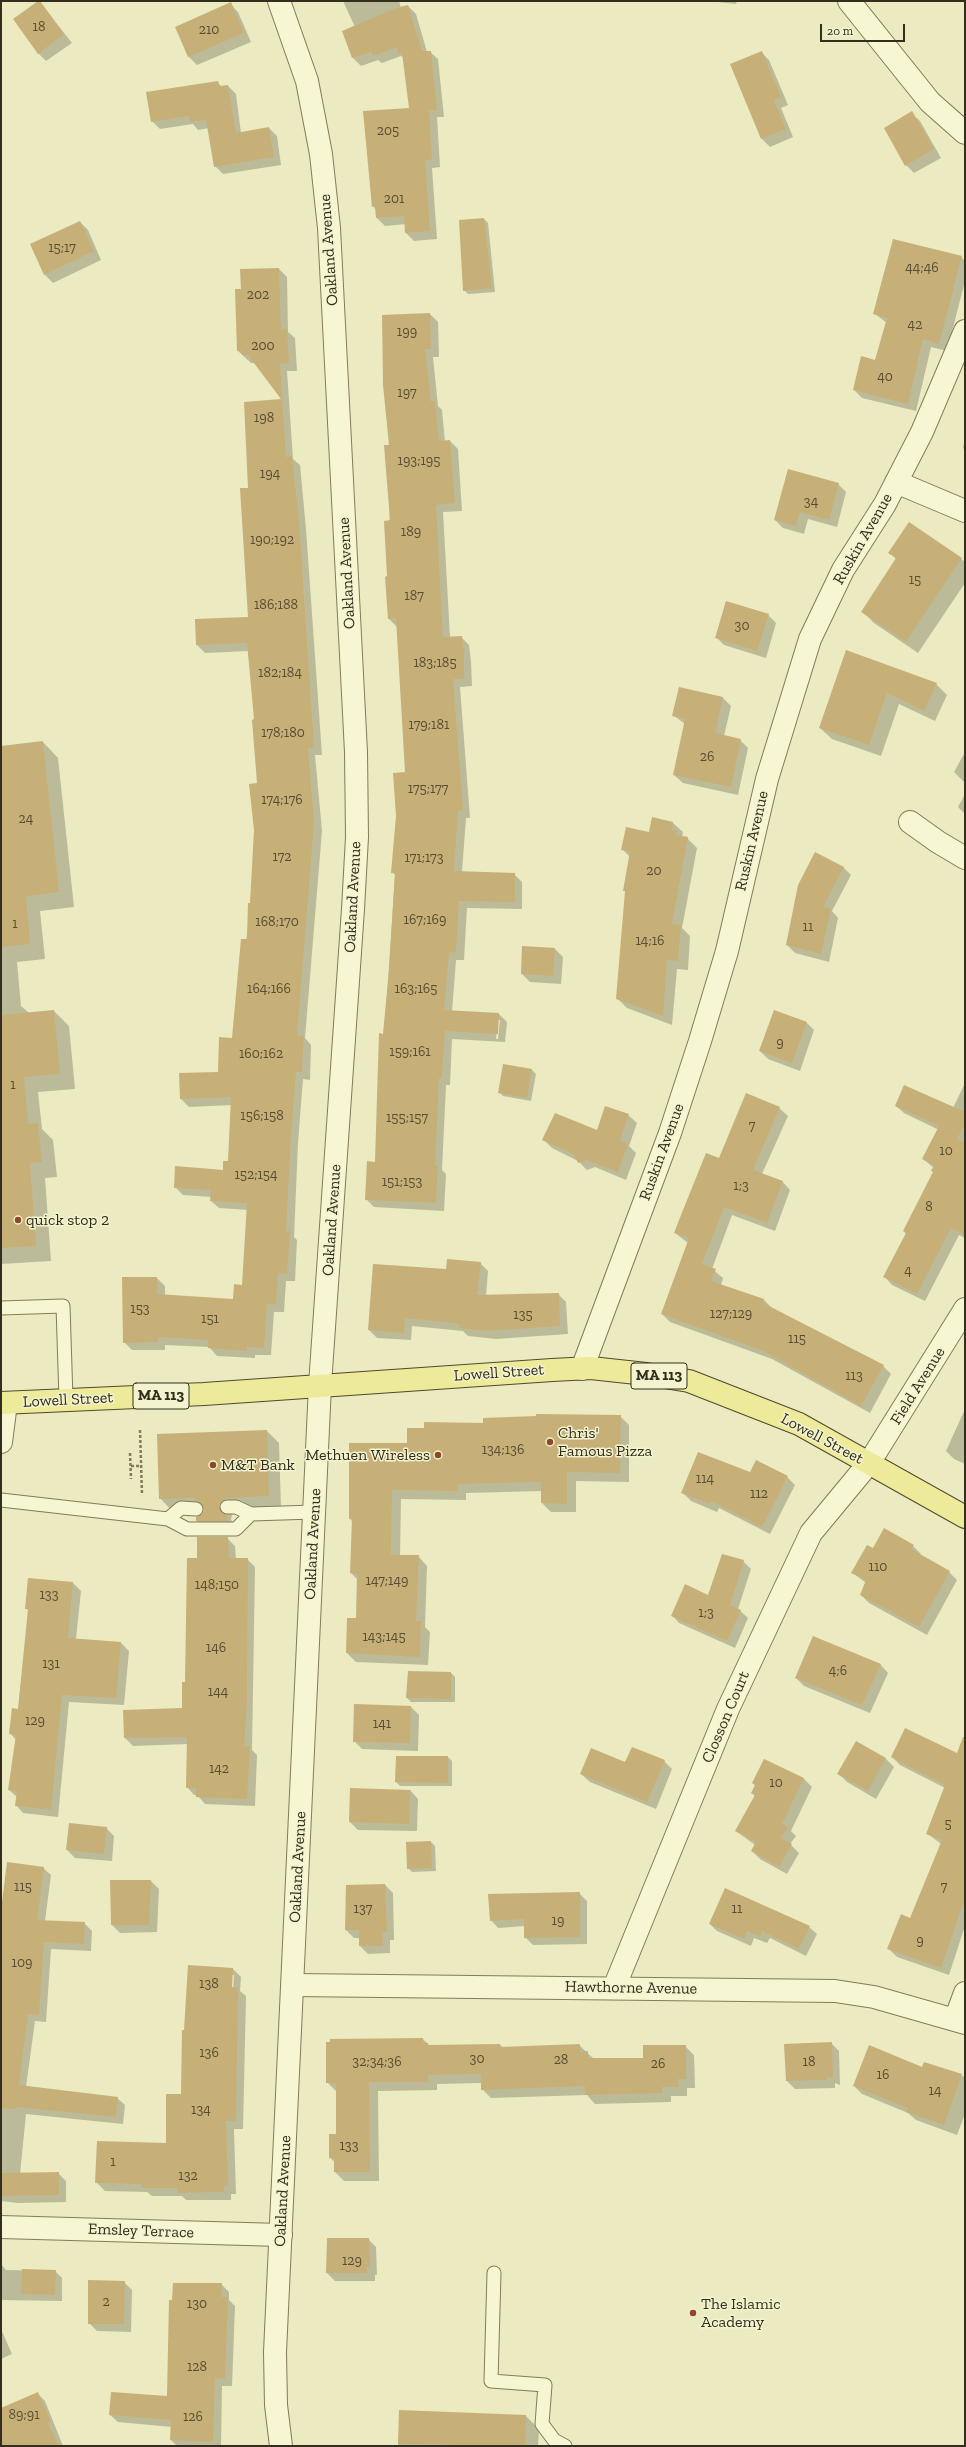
<!DOCTYPE html>
<style>
body{margin:0}
#map{position:relative;width:966px;height:2447px;overflow:hidden;background:#ebeac0;font-family:"Zilla Slab",serif}
canvas{display:block}
.frame{position:absolute;inset:0;border:2px solid #332e1d;pointer-events:none}
.scale{position:absolute;left:820px;top:24px;width:85px;height:18px;box-sizing:border-box;border:2px solid #332e1d;border-top:0;padding-left:5px;font-size:12px;line-height:14px;white-space:nowrap;color:#332e1d;-webkit-text-stroke:3px #f3f3cf;paint-order:stroke}
</style>
<div id="map">
<canvas width="966" height="2447"></canvas>
<div class="frame"></div>
<div class="scale">20 m</div>
</div>
<script>
const c = document.querySelector('canvas').getContext('2d');
c.lineJoin = 'round';
function fillPath(path, color) {
  c.fillStyle = color;
  c.fill(path, 'evenodd');
}
function poly(rows) {
  const path = new Path2D();
  for (const r of rows) {
    path.moveTo(r[0], r[1]);
    for (let i = 2; i < r.length; i += 2) path.lineTo(r[i], r[i + 1]);
  }
  return path;
}
function trace(path, color, width, dash) {
  c.strokeStyle = color;
  c.lineWidth = width;
  c.lineCap = dash ? 'butt' : 'round';
  c.setLineDash(dash || []);
  c.stroke(path);
}
function drawText(font, color, halo, rows, align = 'center') {
  c.font = font + ' "Zilla Slab",serif';
  c.lineWidth = 3;
  c.setLineDash([]);
  c.textBaseline = 'middle';
  c.strokeStyle = halo;
  c.fillStyle = color;
  for (const [text, x, y, turn = 0] of rows) {
    c.save();
    c.translate(x, y);
    c.rotate((+turn || 0) * Math.PI / 180);
    c.textAlign = isNaN(turn) ? turn : align;
    if (halo) c.strokeText(text, 0, 0);
    c.fillText(text, 0, 0);
    c.restore();
  }
}
const shadow = poly([
 [39,1,72,43,46,61,38,53],
 [343,1,399,1,401,8,408,6,416,14,427,52,430,52,438,59,444,117,437,117,440,167,432,168,437,239,414,241,406,233,406,224,385,226,377,218,376,210,373,206,410,109,404,58,401,56,382,63,378,60,361,66,353,58,343,31,355,27],
 [708,1,737,1,736,4],
 [230,4,238,12,251,42,197,65,189,57,176,27],
 [761,52,769,60,788,105,781,108,793,137,770,147,762,139,731,65],
 [217,82,222,87,228,86,236,94,241,133,269,128,277,136,281,165,223,174,215,166,209,128,198,130,193,124,160,129,152,121],
 [911,113,920,121,941,158,914,173,906,165],
 [484,219,488,223,495,292,468,294,464,290],
 [80,222,88,230,101,260,53,283,45,275],
 [961,257,965,261,965,281,947,351,931,347,916,411,862,398,854,390,875,361,887,323,875,314],
 [279,269,287,277,288,332,295,338,297,371,287,371,293,459,300,465,306,529,322,755,315,755,322,831,305,1038,311,1045,310,1080,303,1079,298,1143,294,1237,297,1240,295,1281,286,1281,284,1312,274,1312,271,1355,255,1355,255,1358,217,1356,209,1347,165,1345,165,1350,132,1350,124,1342,157,1278,165,1286,165,1296,234,1300,243,1286,248,1210,219,1208,211,1201,212,1197,183,1195,175,1187,224,1171,229,1162,232,1105,189,1107,181,1099,219,1073,233,1039,251,904,258,784,255,720,249,651,205,653,197,645,249,618,249,489,245,403,282,400,255,363,251,363,238,351,242,290],
 [430,314,438,322,439,357,433,357,438,406,442,410,445,442,450,441,458,449,462,511,443,512,450,637,461,637,469,645,471,662,472,686,460,687,470,818,466,818,462,872,514,874,522,882,522,909,467,908,464,960,456,960,452,1011,499,1014,507,1022,505,1042,452,1039,450,1085,446,1085,442,1170,446,1174,444,1211,374,1207,366,1199,376,1163,395,875,392,872,406,773,397,627,389,619,390,446],
 [498,1020,500,1020,498,1039,496,1039],
 [965,439,965,450,963,448],
 [838,484,846,492,837,527,808,519,804,534,783,528,775,520],
 [890,553,961,559,965,562,965,583,918,653,874,623,862,611,897,560],
 [768,615,776,623,766,658,724,645,716,637],
 [847,651,936,684,947,695,935,721,899,704,881,756,832,739,820,728],
 [723,698,731,706,724,736,740,740,748,748,738,795,683,783,674,775,685,724,673,715],
 [43,742,58,758,74,907,40,911,45,959,17,962,21,1006,29,1013,54,1011,69,1026,75,1089,38,1092,42,1129,53,1140,57,1177,45,1178,51,1261,1,1264,1,747],
 [965,752,965,783,954,772],
 [965,794,965,814,958,807],
 [673,823,683,832,682,837,687,838,697,848,682,928,690,936,688,970,677,969,672,1025,627,1008,617,998,626,892,624,890,630,857,622,849],
 [843,867,851,875,832,911,838,918,829,962,795,953,787,945],
 [555,949,563,957,561,984,530,982,522,974],
 [806,1022,814,1030,800,1071,768,1059,760,1051],
 [504,1065,532,1070,536,1074,531,1101,503,1096,499,1092],
 [965,1083,965,1238,959,1235,925,1301,892,1285,885,1277,906,1234,904,1231,934,1172,934,1168,923,1159,939,1130,904,1113,896,1106,953,1108],
 [779,1108,788,1116,762,1174,782,1181,790,1190,775,1231,732,1215,712,1269,723,1278,721,1285,764,1300,772,1308,883,1366,891,1374,870,1413,772,1359,670,1322,662,1314,688,1243,675,1233,720,1159],
 [628,1115,637,1123,629,1146,636,1153,626,1180,595,1167,587,1170,578,1161,552,1148,544,1140,598,1132],
 [480,1263,488,1271,486,1296,558,1294,566,1302,568,1334,496,1339,468,1336,463,1331,412,1326,411,1340,377,1338,369,1330,447,1271],
 [965,1409,965,1464,954,1459,946,1451],
 [620,1416,629,1425,629,1482,576,1481,576,1512,551,1512,542,1503,542,1491,466,1493,466,1500,401,1499,400,1556,418,1556,427,1566,425,1627,430,1632,428,1665,356,1662,347,1653,357,1619,358,1580,351,1573,353,1522,350,1519,408,1444,424,1429],
 [267,1431,279,1443,281,1508,239,1509,232,1515,231,1520,239,1528,209,1533,197,1521,205,1509,172,1511,160,1498],
 [751,1473,787,1477,795,1485,770,1534,719,1508,717,1512,691,1501,683,1493],
 [227,1538,235,1546,236,1559,247,1559,255,1567,252,1750,257,1755,255,1806,205,1804,197,1795,194,1795,187,1787,188,1744,133,1746,125,1738,183,1709,198,1559],
 [913,1546,921,1554,920,1555,949,1572,957,1580,927,1635,869,1603,861,1595,866,1583,853,1573,873,1549],
 [743,1561,751,1569,738,1609,748,1618,735,1648,679,1623,672,1615,708,1596],
 [29,1579,73,1583,81,1591,76,1639,121,1643,129,1651,124,1705,69,1702,58,1817,23,1813,16,1805,17,1797,9,1790,16,1740,10,1733,18,1710,29,1611,26,1608],
 [880,1664,888,1673,870,1713,804,1686,796,1678],
 [451,1673,455,1677,455,1702,411,1702,407,1698],
 [355,1705,411,1707,419,1715,418,1751,362,1749,354,1741],
 [965,1739,965,1926,949,1975,897,1957,889,1949,911,1919,941,1844,928,1834,945,1788,900,1765,892,1757,958,1755],
 [856,1743,886,1759,894,1767,876,1799,847,1782,839,1774],
 [397,1757,448,1757,452,1761,452,1786,400,1786,396,1782],
 [764,1760,804,1779,812,1787,791,1831,796,1836,790,1844,799,1853,787,1874,760,1859,752,1851,755,1845,736,1831,755,1796,752,1793,756,1786,753,1783],
 [664,1761,672,1769,656,1809,590,1782,581,1774,626,1764],
 [410,1790,418,1799,417,1831,358,1830,350,1822],
 [106,1828,114,1836,112,1861,75,1858,67,1850],
 [431,1842,435,1846,436,1871,412,1872,408,1868],
 [43,1868,51,1875,45,1921,84,1923,92,1931,91,1951,51,1949,46,2022,35,2021,26,2087,117,2098,125,2105,123,2124,26,2114,20,2174,58,2173,66,2181,66,2202,18,2203,1,2201,1,1919],
 [151,1881,159,1889,157,1932,120,1933,112,1925],
 [385,1885,393,1893,394,1940,390,1940,390,1953,368,1954,360,1946,360,1938,354,1938,346,1930],
 [579,1893,587,1901,587,1944,533,1945,525,1937,525,1926,498,1928,491,1920],
 [710,1924,809,1927,817,1934,806,1956,770,1938,767,1943,754,1938,751,1946,717,1931],
 [189,1966,233,1969,241,1977,240,1991,246,1996,243,2129,234,2129,236,2194,231,2194,231,2200,186,2200,182,2196,152,2196,147,2192,105,2191,96,2182,167,2144,182,2095],
 [232,1975,234,1975,233,1992,231,1992],
 [423,2039,430,2046,500,2045,504,2048,579,2045,594,2059,644,2059,685,2046,694,2055,695,2088,687,2088,687,2096,671,2096,671,2102,595,2104,587,2095,491,2098,482,2089,482,2083,437,2084,437,2090,378,2091,379,2181,344,2181,335,2172,335,2162,330,2158,337,2135,337,2092,327,2082],
 [831,2043,839,2051,840,2085,835,2083,835,2088,795,2089,787,2081],
 [925,2063,965,2077,965,2114,957,2135,916,2120,908,2113,862,2094,854,2086,923,2068],
 [368,2239,376,2247,377,2275,375,2275,375,2281,335,2281,327,2273],
 [1,2264,6,2270,55,2271,62,2278,62,2301,1,2300],
 [124,2282,132,2290,131,2332,97,2331,89,2323],
 [221,2284,229,2292,229,2300,235,2306,232,2386,222,2386,221,2446,177,2446,171,2440,172,2427,118,2422,110,2415,168,2397],
 [1,2329,12,2354,1,2359],
 [37,2393,45,2401,63,2446,3,2446,1,2409],
 [400,2411,526,2416,539,2429,538,2446,398,2446]
]);
const building = poly([
 [38,1,40,1,64,34,38,54,13,19],
 [231,2,244,33,188,57,175,27],
 [408,5,422,51,431,51,437,110,429,110,432,160,425,160,430,231,405,233,404,216,376,218,375,206,372,207,363,111,409,108,402,53,398,54,397,47,373,56,371,52,352,58,342,31,396,8],
 [762,51,781,97,774,100,786,129,761,139,730,64],
 [218,81,220,86,228,85,236,133,269,127,274,157,214,167,206,120,190,122,189,116,151,122,146,92],
 [912,111,934,149,905,166,884,128],
 [484,218,492,288,463,291,459,220],
 [80,221,94,251,44,275,30,244],
 [893,239,962,256,939,344,923,339,908,404,853,390,861,356,875,360,887,318,873,314],
 [279,268,281,330,287,329,289,363,280,364,286,457,292,456,299,520,314,747,308,748,314,823,297,1036,304,1036,302,1072,296,1072,291,1135,286,1231,290,1231,287,1274,278,1273,276,1305,267,1304,264,1348,247,1347,247,1351,208,1348,208,1340,158,1337,158,1342,123,1343,122,1277,157,1277,157,1294,233,1299,234,1284,242,1285,247,1203,210,1201,211,1190,174,1188,175,1166,223,1170,223,1161,228,1161,231,1097,180,1099,179,1073,218,1072,219,1037,232,1038,241,939,247,939,248,903,250,903,254,830,249,784,257,783,252,720,254,719,247,643,196,645,195,619,248,617,240,488,248,488,244,402,281,399,248,355,242,355,242,351,237,351,235,289,241,289,240,269],
 [430,313,431,349,425,349,431,402,435,401,439,441,450,440,455,503,436,505,443,637,462,636,464,653,464,679,453,679,463,810,458,811,454,871,515,873,515,902,459,901,456,953,449,952,444,1010,499,1013,498,1034,445,1031,442,1078,439,1078,435,1165,438,1165,436,1203,365,1200,367,1161,375,1162,379,1033,383,1034,389,970,395,873,391,873,396,816,393,773,405,772,396,618,388,619,385,577,387,576,384,521,390,520,384,445,389,445,383,385,382,315],
 [788,469,839,483,829,520,800,512,796,526,774,520],
 [909,522,962,558,906,642,861,612,896,558,888,553],
 [726,601,769,614,757,651,715,638],
 [846,650,937,683,924,711,887,693,869,745,819,728],
 [679,687,723,697,715,733,741,739,731,787,673,775,685,719,672,716],
 [43,741,59,892,26,896,30,944,1,947,1,746],
 [652,817,673,822,672,830,677,831,676,835,688,837,672,924,681,925,678,961,667,960,663,1016,616,999,625,891,623,891,630,851,621,850,626,827,649,832],
 [815,852,844,867,823,907,831,908,821,954,786,945,798,885],
 [522,946,555,948,553,976,521,974],
 [54,1010,60,1074,24,1077,28,1124,38,1123,42,1162,30,1163,36,1246,1,1248,1,1015],
 [774,1010,807,1022,792,1063,759,1051],
 [503,1064,532,1069,527,1098,498,1093],
 [904,1085,965,1112,965,1124,957,1139,965,1143,965,1235,951,1228,917,1294,883,1277,906,1233,903,1231,933,1172,931,1171,934,1165,922,1159,939,1126,895,1106],
 [746,1093,780,1107,753,1170,783,1181,767,1223,724,1207,702,1264,716,1269,711,1281,764,1299,763,1303,884,1365,861,1406,763,1351,661,1314,689,1238,674,1233,683,1210,706,1153,719,1158],
 [605,1106,629,1114,620,1141,628,1144,618,1172,586,1160,578,1163,574,1155,542,1140,555,1113,597,1130],
 [447,1259,481,1262,477,1295,559,1293,560,1326,487,1331,459,1328,460,1324,405,1318,404,1333,368,1330,373,1264,446,1269],
 [536,1414,621,1415,620,1473,567,1472,567,1504,541,1503,541,1482,458,1484,457,1491,392,1490,391,1555,419,1555,416,1621,421,1621,420,1657,346,1653,347,1618,356,1618,357,1574,350,1573,352,1519,349,1519,349,1443,407,1443,407,1428,424,1428,424,1422,483,1423,483,1418,536,1416],
 [267,1430,269,1496,226,1498,220,1503,219,1507,223,1514,227,1515,227,1521,196,1521,196,1517,202,1514,204,1509,201,1503,195,1501,195,1498,159,1499,157,1434],
 [698,1452,750,1472,756,1460,788,1476,762,1527,711,1501,709,1504,681,1493],
 [884,1528,914,1545,911,1549,950,1571,919,1627,860,1595,866,1580,851,1573,867,1545,873,1548],
 [197,1537,228,1537,229,1558,248,1558,247,1700,244,1746,250,1746,247,1799,196,1797,196,1788,186,1788,187,1737,124,1738,123,1710,182,1708,182,1682,185,1682,187,1558,197,1558],
 [722,1554,744,1560,730,1605,741,1610,727,1641,671,1616,685,1584,708,1595],
 [28,1578,73,1582,68,1638,121,1642,116,1698,62,1695,51,1810,15,1806,17,1791,8,1790,16,1735,9,1734,12,1708,18,1709,28,1609,25,1609],
 [813,1636,881,1664,862,1705,795,1678],
 [408,1671,451,1672,451,1699,406,1698],
 [354,1704,411,1706,410,1743,353,1742],
 [905,1728,957,1753,963,1737,965,1737,965,1898,941,1968,887,1949,901,1914,910,1918,942,1840,926,1834,945,1785,891,1757],
 [856,1741,886,1758,868,1791,837,1774],
 [632,1747,665,1760,647,1802,580,1774,591,1748,625,1762],
 [396,1756,448,1756,448,1783,395,1782],
 [764,1759,804,1778,782,1824,788,1827,781,1838,792,1844,779,1867,751,1851,756,1842,735,1831,755,1795,751,1793,755,1785,752,1783],
 [350,1788,410,1790,409,1824,349,1822],
 [69,1823,107,1827,104,1854,66,1850],
 [431,1841,432,1868,407,1869,406,1842],
 [7,1862,44,1867,37,1920,85,1922,84,1944,44,1942,39,2015,28,2014,19,2085,118,2097,116,2117,16,2107,16,2109,1,2108,1,1910],
 [110,1880,151,1880,149,1925,111,1925],
 [385,1884,387,1932,382,1932,383,1946,359,1946,359,1930,345,1930,346,1885],
 [725,1888,810,1926,799,1949,762,1931,760,1937,747,1931,744,1939,709,1924],
 [580,1892,580,1937,524,1938,524,1919,490,1921,488,1894],
 [188,1965,233,1968,232,1987,238,1987,236,2121,226,2121,228,2186,224,2186,224,2192,177,2193,177,2188,142,2188,142,2184,95,2183,97,2141,166,2143,166,2094,181,2094,182,2030,184,2030],
 [423,2038,423,2043,428,2043,428,2045,500,2044,500,2047,580,2044,580,2052,588,2051,588,2058,643,2058,643,2045,686,2045,686,2079,678,2079,679,2087,662,2087,662,2093,585,2095,585,2086,481,2090,481,2074,428,2075,428,2082,369,2082,370,2172,334,2172,334,2158,329,2158,329,2134,336,2134,336,2083,326,2083,326,2042,330,2042,330,2039],
 [832,2042,833,2078,827,2076,827,2080,786,2081,784,2044],
 [869,2045,922,2067,924,2062,962,2074,944,2125,906,2112,908,2108,853,2086],
 [59,2172,59,2195,1,2196,1,2173],
 [327,2238,369,2238,370,2267,367,2267,367,2273,326,2273],
 [22,2269,56,2270,55,2295,21,2294],
 [88,2280,125,2281,124,2324,88,2324],
 [173,2283,222,2283,221,2297,228,2297,225,2379,215,2378,213,2442,170,2440,171,2420,109,2415,111,2392,167,2396,169,2300,172,2300],
 [38,2392,51,2422,48,2423,59,2446,1,2446,1,2408],
 [399,2410,526,2415,525,2446,398,2444]
]);
const path = poly([
 [140,1430,142,1494],
 [130,1453,131,1479],
 [131,1466,141,1466]
]);
const service = poly([
 [1,1308,63,1306,66,1399],
 [1,1500,168,1519,187,1529,236,1529,251,1514,314,1512],
 [227,1507,236,1507,251,1514],
 [168,1519,181,1508,196,1509],
 [494,2273,491,2381,545,2385,542,2424,554,2440,565,2446]
]);
const minor = poly([
 [279,1,307,81,321,154,329,228,356,752,357,837,353,909,320,1385],
 [849,1,930,102,965,133],
 [896,482,965,511],
 [910,822,938,842,965,858],
 [582,1369,670,1133,700,1041,727,951,767,779,810,639,843,570,885,504,922,432,965,331],
 [1,1442,6,1403],
 [293,1985,835,1991,874,1997,965,2023],
 [614,1988,728,1709,811,1533,869,1463,965,1309],
 [955,2020,965,1993],
 [1,2227,281,2235]
]);
const tertiary = poly([
 [281,2446,276,2405,275,2352,320,1385]
]);
const primary = poly([
 [1,1403,204,1394,552,1370,591,1368,646,1374,689,1381,799,1424,965,1517]
]);
const markers = [
 [18,1220,4,"#8f472c"],
 [550,1442,4,"#8f472c"],
 [438,1455,4,"#8f472c"],
 [213,1465,4,"#8f472c"],
 [693,2313,4,"#8f472c"]
];
const numberNames = [
 ["18",39,27],
 ["210",209,30],
 ["205",388,131],
 ["201",394,199],
 ["15;17",62,248],
 ["44;46",922,268],
 ["202",258,295],
 ["42",915,325],
 ["199",407,332],
 ["200",263,346],
 ["40",885,377],
 ["197",407,393],
 ["198",264,418],
 ["193;195",419,461],
 ["194",270,474],
 ["34",811,502],
 ["189",411,532],
 ["190;192",272,540],
 ["15",915,580],
 ["187",414,596],
 ["186;188",276,605],
 ["30",742,626],
 ["183;185",435,663],
 ["182;184",280,673],
 ["179;181",429,725],
 ["178;180",283,733],
 ["26",707,757],
 ["175;177",428,789],
 ["174;176",282,800],
 ["24",26,819],
 ["172",282,857],
 ["171;173",424,858],
 ["20",654,871],
 ["167;169",425,920],
 ["168;170",277,922],
 ["1",15,924],
 ["11",808,927],
 ["14;16",650,941],
 ["164;166",269,989],
 ["163;165",416,989],
 ["9",780,1043],
 ["159;161",410,1052],
 ["160;162",261,1054],
 ["1",13,1085],
 ["156;158",262,1116],
 ["155;157",407,1118],
 ["7",752,1126],
 ["10",946,1151],
 ["152;154",256,1175],
 ["151;153",402,1182],
 ["1;3",741,1186],
 ["8",929,1207],
 ["4",908,1271],
 ["153",140,1309],
 ["127;129",731,1314],
 ["135",523,1315],
 ["151",210,1319],
 ["115",797,1339],
 ["113",854,1376],
 ["134;136",503,1450],
 ["114",705,1479],
 ["112",759,1494],
 ["110",878,1567],
 ["147;149",387,1581],
 ["148;150",217,1585],
 ["133",49,1595],
 ["1;3",706,1613],
 ["143;145",384,1637],
 ["146",216,1648],
 ["131",51,1664],
 ["4;6",838,1671],
 ["144",218,1692],
 ["129",35,1721],
 ["141",382,1724],
 ["142",219,1769],
 ["10",776,1783],
 ["5",948,1824],
 ["115",23,1887],
 ["7",944,1887],
 ["137",363,1909],
 ["11",737,1909],
 ["19",558,1921],
 ["9",920,1941],
 ["109",22,1963],
 ["138",209,1984],
 ["136",209,2053],
 ["30",477,2059],
 ["28",561,2060],
 ["32;34;36",377,2062],
 ["18",809,2062],
 ["26",658,2064],
 ["16",883,2075],
 ["14",935,2091],
 ["134",201,2110],
 ["133",349,2146],
 ["1",113,2162],
 ["132",188,2176],
 ["129",352,2261],
 ["2",106,2302],
 ["130",197,2304],
 ["128",197,2367],
 ["89;91",24,2415],
 ["126",193,2417]
];
const shields = [
 [659,1376,56],
 [161,1396,56]
];
const shieldNames = [
 ["MA 113",659,1376],
 ["MA 113",161,1396]
];
const streetNames = [
 ["Oakland Avenue",329,250,-94],
 ["Ruskin Avenue",863,539,-60],
 ["Oakland Avenue",347,573,-93],
 ["Ruskin Avenue",752,841,-77],
 ["Oakland Avenue",353,897,-87],
 ["Ruskin Avenue",662,1152,-70],
 ["Oakland Avenue",332,1220,-86],
 ["Lowell Street",499,1373,-4],
 ["Field Avenue",918,1386,-58],
 ["Lowell Street",68,1400,-3],
 ["Lowell Street",822,1439,28],
 ["Oakland Avenue",313,1544,-87],
 ["Closson Court",726,1717,-67],
 ["Oakland Avenue",298,1867,-87],
 ["Hawthorne Avenue",631,1988,1],
 ["Oakland Avenue",283,2191,-87],
 ["Emsley Terrace",141,2231,2]
];
const poiNames = [
 ["quick stop 2",26,1220],
 ["Chris'",558,1433],
 ["Famous Pizza",558,1451],
 ["Methuen Wireless",430,1455,"right"],
 ["M&T Bank",221,1465],
 ["The Islamic",701,2304],
 ["Academy",701,2322]
];
fillPath(shadow, '#0003');
fillPath(building, '#c7af78');
trace(service, '#837b59', 15);
trace(minor, '#837b59', 24);
trace(tertiary, '#837b59', 24);
trace(primary, '#51482d', 24);
trace(path, '#837b59', 2.5, [3, 2]);
trace(service, '#f6f6d2', 13);
trace(minor, '#f6f6d2', 22);
trace(tertiary, '#f6f6d2', 22);
trace(primary, '#edea99', 22);
for (const [x, y, r, color] of markers) {
  const dot = new Path2D();
  dot.arc(x, y, r, 0, 2 * Math.PI);
  c.fillStyle = color;
  c.fill(dot);
  trace(dot, '#f3f3cf', 1.5);
}
drawText('14px', '#584e34', null, numberNames);
for (const [x, y, w] of shields) {
  const box = new Path2D();
  box.roundRect(x - w / 2, y - 13, w, 26, 3);
  c.fillStyle = '#f3f3cf';
  c.fill(box);
  trace(box, '#332e1d', 1);
}
drawText('bold 15px', '#332e1d', null, shieldNames);
drawText('16px', '#332e1d', '#f3f3cf', streetNames);
drawText('16px', '#332e1d', '#f3f3cf', poiNames, 'left');
</script>
